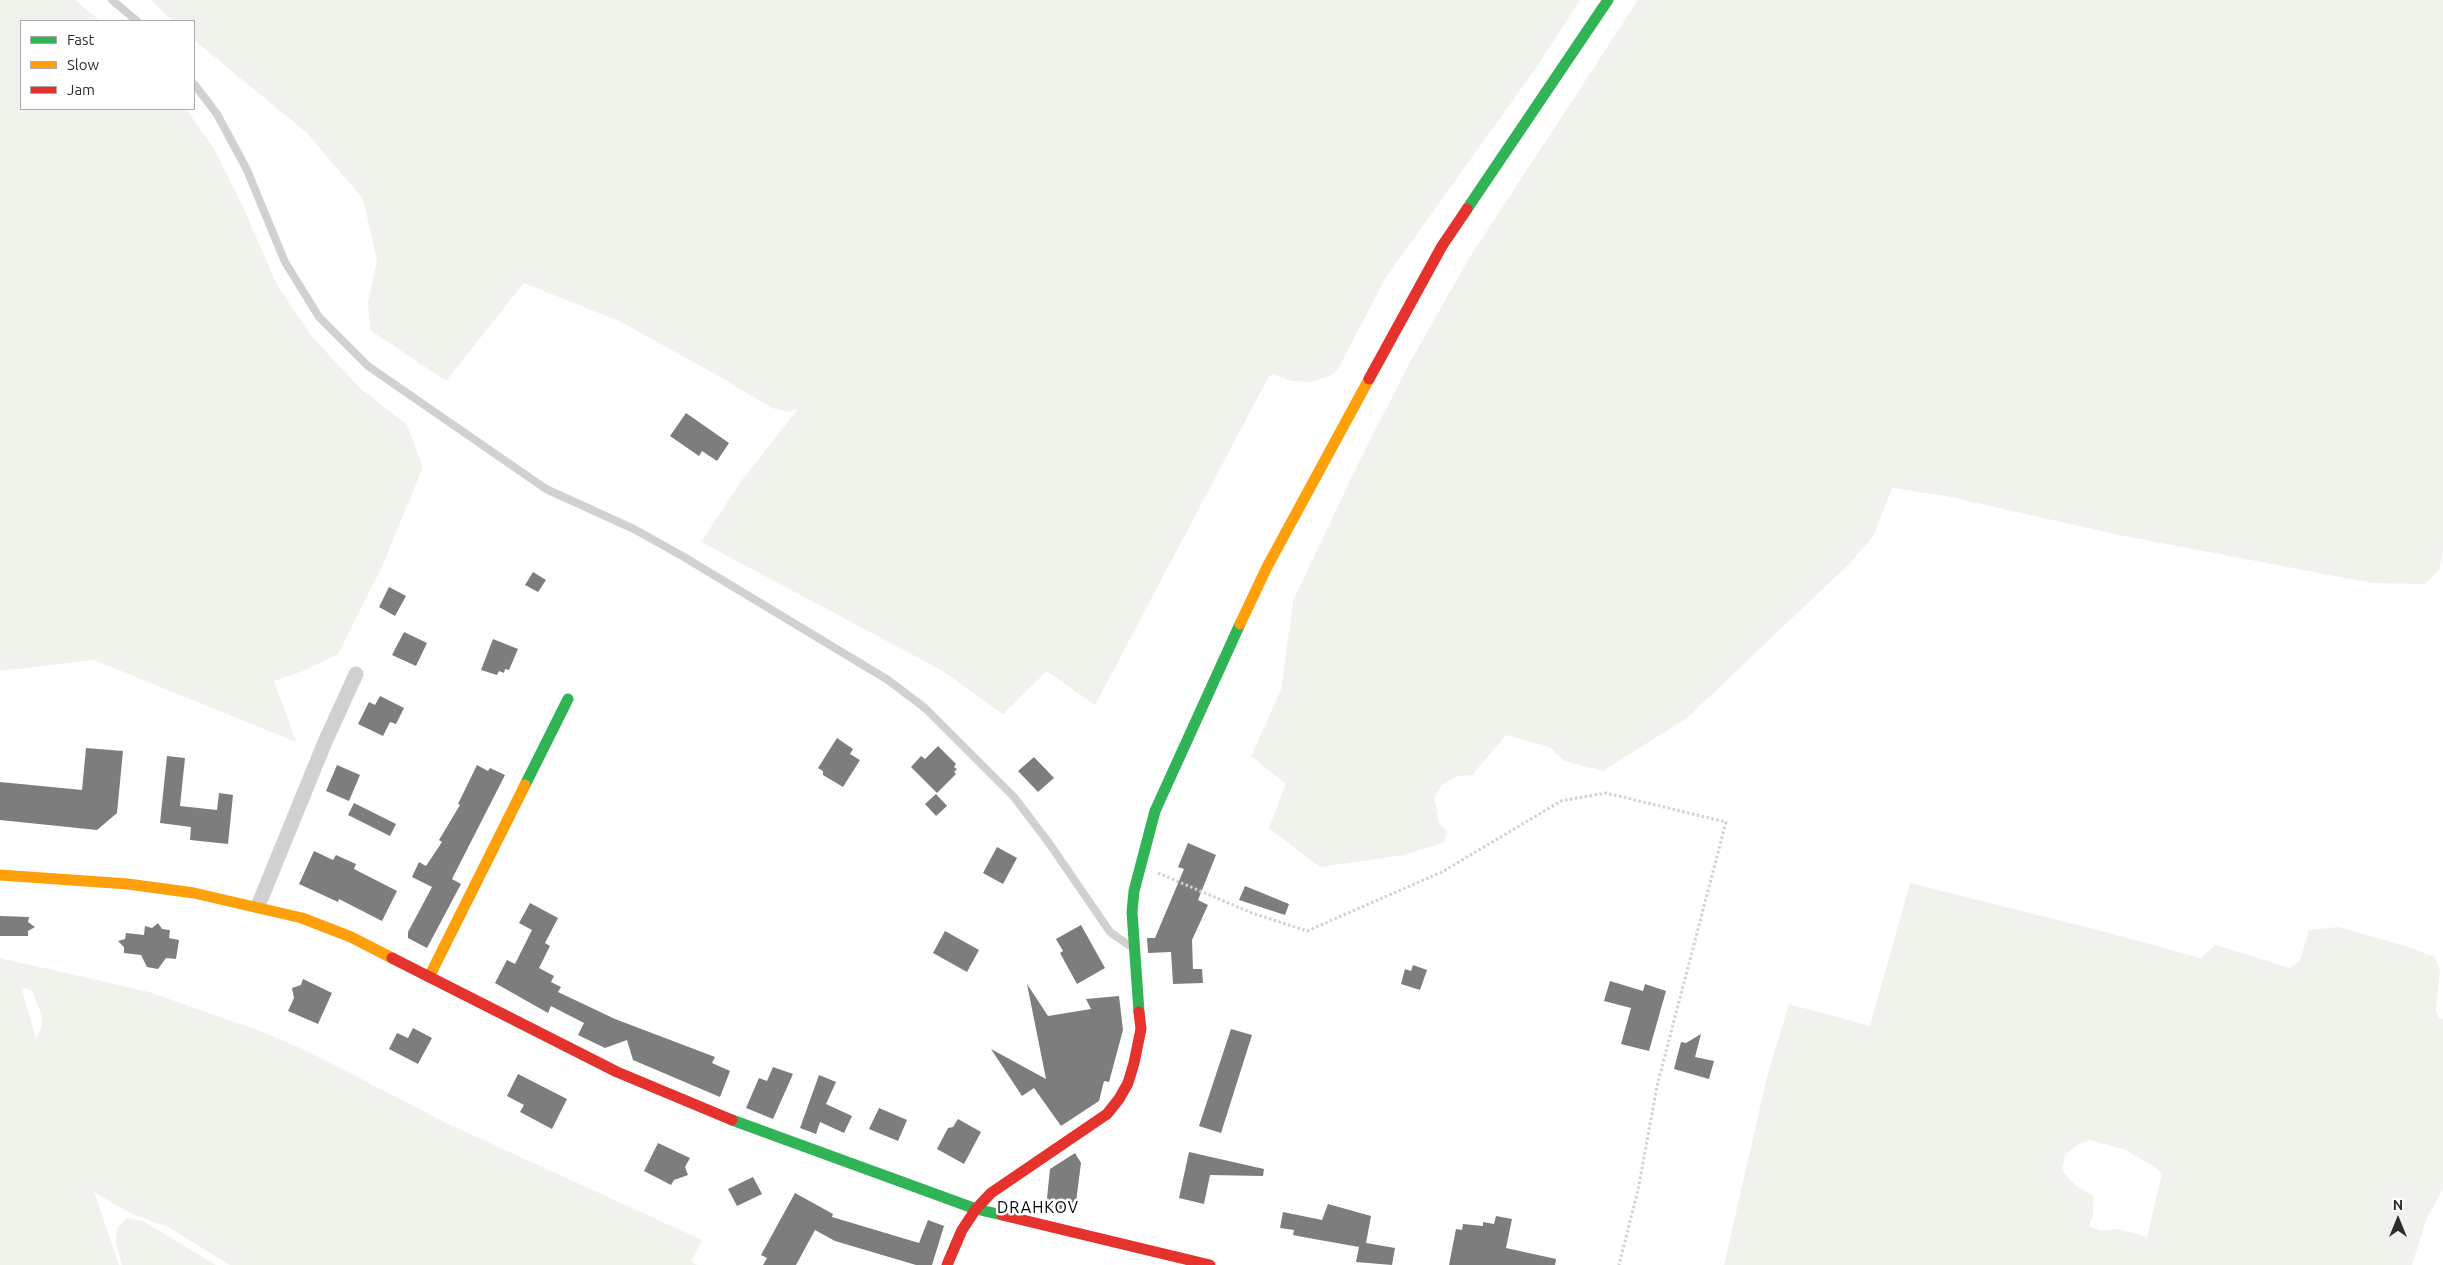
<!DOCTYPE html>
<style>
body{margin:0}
#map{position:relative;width:2443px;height:1265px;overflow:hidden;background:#fff;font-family:Ubuntu,sans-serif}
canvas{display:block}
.legend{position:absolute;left:20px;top:20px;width:175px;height:90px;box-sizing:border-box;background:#fff;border:1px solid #ababab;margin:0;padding:6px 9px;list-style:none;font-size:15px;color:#2c2c2c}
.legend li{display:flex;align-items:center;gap:10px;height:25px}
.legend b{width:25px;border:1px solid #ababab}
.north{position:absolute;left:2373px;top:1195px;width:50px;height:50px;-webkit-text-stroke:4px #fff;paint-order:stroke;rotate:0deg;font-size:14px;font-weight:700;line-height:20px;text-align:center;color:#2c2c2c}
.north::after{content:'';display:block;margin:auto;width:18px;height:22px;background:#2c2c2c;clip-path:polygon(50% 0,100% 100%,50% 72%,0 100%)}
</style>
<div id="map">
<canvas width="2443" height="1265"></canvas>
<ul class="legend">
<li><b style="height:6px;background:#30b455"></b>Fast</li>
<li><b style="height:6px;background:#ff9f0a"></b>Slow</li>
<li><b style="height:6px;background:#e5322d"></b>Jam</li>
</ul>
<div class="north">N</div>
</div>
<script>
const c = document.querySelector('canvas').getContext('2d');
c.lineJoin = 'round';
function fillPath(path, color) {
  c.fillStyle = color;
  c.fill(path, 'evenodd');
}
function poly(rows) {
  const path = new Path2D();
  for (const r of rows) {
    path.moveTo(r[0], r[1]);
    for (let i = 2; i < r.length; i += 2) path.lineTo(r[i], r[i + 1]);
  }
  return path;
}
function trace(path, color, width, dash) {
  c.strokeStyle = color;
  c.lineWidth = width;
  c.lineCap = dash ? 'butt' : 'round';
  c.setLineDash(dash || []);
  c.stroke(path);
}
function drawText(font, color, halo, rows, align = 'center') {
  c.font = font + ' Ubuntu,sans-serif';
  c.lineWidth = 5;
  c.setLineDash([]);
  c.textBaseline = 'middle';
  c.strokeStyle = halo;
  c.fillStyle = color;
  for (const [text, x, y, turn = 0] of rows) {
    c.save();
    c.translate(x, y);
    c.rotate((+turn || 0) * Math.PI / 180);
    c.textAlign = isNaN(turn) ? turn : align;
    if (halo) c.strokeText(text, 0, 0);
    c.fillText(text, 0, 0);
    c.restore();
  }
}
const green = poly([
 [0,0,75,0,100,21,21,21,21,109,186,109,213,147,244,209,277,285,312,337,360,388,407,425,423,467,382,567,338,654,303,671,274,681,296,742,94,660,0,671],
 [150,0,1580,0,1536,68,1385,279,1338,369,1330,376,1311,382,1291,381,1274,374,1269,376,1095,705,1047,671,1003,714,941,670,701,542,742,480,798,409,787,412,772,408,717,375,619,321,524,283,446,381,370,330,368,303,377,260,363,199,307,133,194,40,194,21,173,21],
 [1638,0,2443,0,2443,553,2439,570,2425,584,2372,583,2119,535,1946,496,1892,488,1874,535,1850,563,1688,717,1603,771,1564,761,1550,747,1506,735,1472,775,1457,776,1442,785,1434,797,1439,823,1448,833,1443,843,1404,855,1320,867,1269,828,1286,784,1251,756,1281,690,1293,601,1356,468,1408,366,1468,260],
 [1910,883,2102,931,2200,958,2216,945,2290,968,2300,961,2309,930,2339,927,2408,947,2435,957,2440,971,2436,1011,2439,1018,2443,1019,2443,1188,2426,1220,2412,1265,1724,1265,1767,1077,1789,1004,1870,1026],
 [2090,1140,2126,1150,2156,1168,2162,1174,2147,1237,2118,1229,2100,1231,2089,1226,2093,1215,2094,1196,2076,1186,2062,1170,2065,1155,2077,1145],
 [0,958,149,992,263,1032,309,1052,448,1124,702,1240,691,1261,697,1265,230,1265,168,1227,132,1214,94,1192,119,1265,0,1265],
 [21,987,32,991,42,1016,42,1027,36,1038],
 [128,1218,143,1221,216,1265,122,1265,116,1243,117,1228]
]);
const building = poly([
 [686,413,729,443,717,461,702,451,699,456,670,436],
 [533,572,546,580,538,592,525,585],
 [389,587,406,596,395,616,379,607],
 [404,632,427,643,416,666,392,655],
 [493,639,518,649,509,670,505,669,504,673,499,671,497,675,481,670],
 [380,696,404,708,396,724,390,722,383,736,358,724,369,702,375,705],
 [837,738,853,749,850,754,860,760,843,787,823,775,823,771,818,768],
 [938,746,956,764,954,767,957,769,954,772,956,774,937,793,911,767,921,756,925,759],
 [86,748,123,751,117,813,97,830,0,820,0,782,82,790],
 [167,756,185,758,180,806,217,810,219,793,233,795,228,844,190,840,191,827,160,823],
 [1034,757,1054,778,1038,792,1018,771],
 [337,765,360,775,349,801,326,791],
 [477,765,488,771,490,768,505,775,452,879,461,884,427,948,408,938,408,932,432,887,412,877,419,862,426,866,442,842,439,840,460,805,458,804],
 [936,794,947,806,936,816,925,804],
 [354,803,396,824,390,836,348,815],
 [1188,843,1216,855,1198,900,1208,905,1192,940,1193,969,1202,969,1203,983,1173,984,1171,952,1148,953,1147,938,1155,938,1184,869,1178,867],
 [997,847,1017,858,1003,884,983,873],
 [314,851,333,860,336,855,356,864,354,869,397,891,382,921,339,899,338,902,299,884],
 [1245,886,1289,904,1285,915,1239,900],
 [530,903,558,918,545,943,550,946,539,968,554,976,551,982,561,987,558,992,615,1019,715,1057,712,1063,730,1071,720,1097,633,1060,627,1040,605,1048,578,1035,584,1023,551,1006,548,1013,495,983,507,960,515,964,532,930,519,923],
 [0,916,29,917,28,922,35,927,28,931,28,936,0,936],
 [158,923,162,929,170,930,169,938,179,940,176,959,166,958,158,969,147,967,141,955,124,953,124,947,118,941,125,939,126,933,144,935,145,926,152,928],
 [1081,925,1105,968,1077,984,1060,953,1063,951,1056,939],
 [945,931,979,950,967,972,933,953],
 [1413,965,1427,970,1420,990,1401,984,1405,969,1411,971],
 [303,979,332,993,318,1024,288,1011,294,998,292,988,301,985],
 [1610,981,1643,991,1645,984,1666,991,1649,1051,1621,1044,1631,1008,1604,1001],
 [1027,984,1048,1016,1091,1009,1086,999,1119,996,1123,1030,1109,1082,1104,1081,1099,1101,1061,1126,1034,1088,1022,1096,991,1049,1046,1079],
 [413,1028,432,1038,418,1064,389,1049,397,1033,408,1038],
 [1231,1029,1252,1035,1221,1133,1199,1126],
 [1701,1034,1695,1057,1714,1061,1709,1079,1674,1069,1681,1042,1686,1043],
 [773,1067,793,1074,773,1119,746,1108,759,1078,767,1081],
 [518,1074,567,1099,552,1129,520,1112,524,1105,507,1096],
 [819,1075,836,1082,826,1104,852,1116,844,1133,820,1122,816,1134,800,1128],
 [879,1108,907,1120,898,1141,869,1129],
 [958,1119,981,1132,964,1164,937,1149,948,1128,953,1127],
 [658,1143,690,1158,685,1167,688,1175,674,1180,671,1185,644,1171],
 [1189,1152,1264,1169,1263,1176,1210,1175,1204,1204,1179,1198],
 [1075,1153,1081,1163,1075,1210,1046,1208,1050,1169],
 [753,1177,762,1194,737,1206,728,1189],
 [795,1193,833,1214,832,1217,919,1243,928,1220,944,1226,932,1265,916,1265,835,1241,815,1230,796,1265,763,1265,767,1258,761,1255],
 [1328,1204,1371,1216,1366,1243,1395,1248,1392,1265,1356,1262,1359,1247,1303,1237,1293,1235,1294,1230,1280,1228,1283,1212,1322,1220],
 [1496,1216,1512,1219,1506,1248,1556,1259,1555,1265,1449,1265,1456,1229,1462,1230,1463,1224,1483,1226,1483,1222,1494,1224]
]);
const path = poly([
 [1158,873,1252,913,1307,931,1442,872,1561,801,1606,793,1726,822,1657,1086,1638,1190,1619,1265]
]);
const lane = poly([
 [112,0,137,21],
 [194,84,217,114,247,170,285,262,319,317,368,366,546,489,634,529,684,557,888,680,925,708,1014,797,1049,843,1110,932,1130,946]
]);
const street = poly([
 [258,906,325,742,356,674]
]);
const fast = poly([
 [1467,209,1608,0],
 [525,785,568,699],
 [1139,1012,1132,912,1134,891,1155,811,1240,624],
 [732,1120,976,1209,1002,1215]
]);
const slow = poly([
 [1240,624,1267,567,1369,379],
 [0,875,128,884,194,893,302,918,351,937,392,958],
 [429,977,525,785]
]);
const jam = poly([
 [1369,379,1442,246,1467,209],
 [392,958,617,1072,732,1120],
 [1002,1215,1210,1265],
 [947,1265,962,1230,976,1209,991,1193,1107,1114,1119,1099,1128,1083,1134,1063,1141,1029,1139,1012]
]);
const quarterNames = [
 ["DRAHKOV",1038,1208]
];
fillPath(green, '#f0f3eb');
fillPath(building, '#7d7d7d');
trace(path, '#d1d1d1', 3, [2.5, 2.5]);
trace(lane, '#d1d1d1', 8);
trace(street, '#d1d1d1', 15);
trace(fast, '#30b455', 11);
trace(slow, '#ff9f0a', 11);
trace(jam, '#e5322d', 11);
c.letterSpacing = '1px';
drawText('16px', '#000', '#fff', quarterNames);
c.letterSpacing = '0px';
</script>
